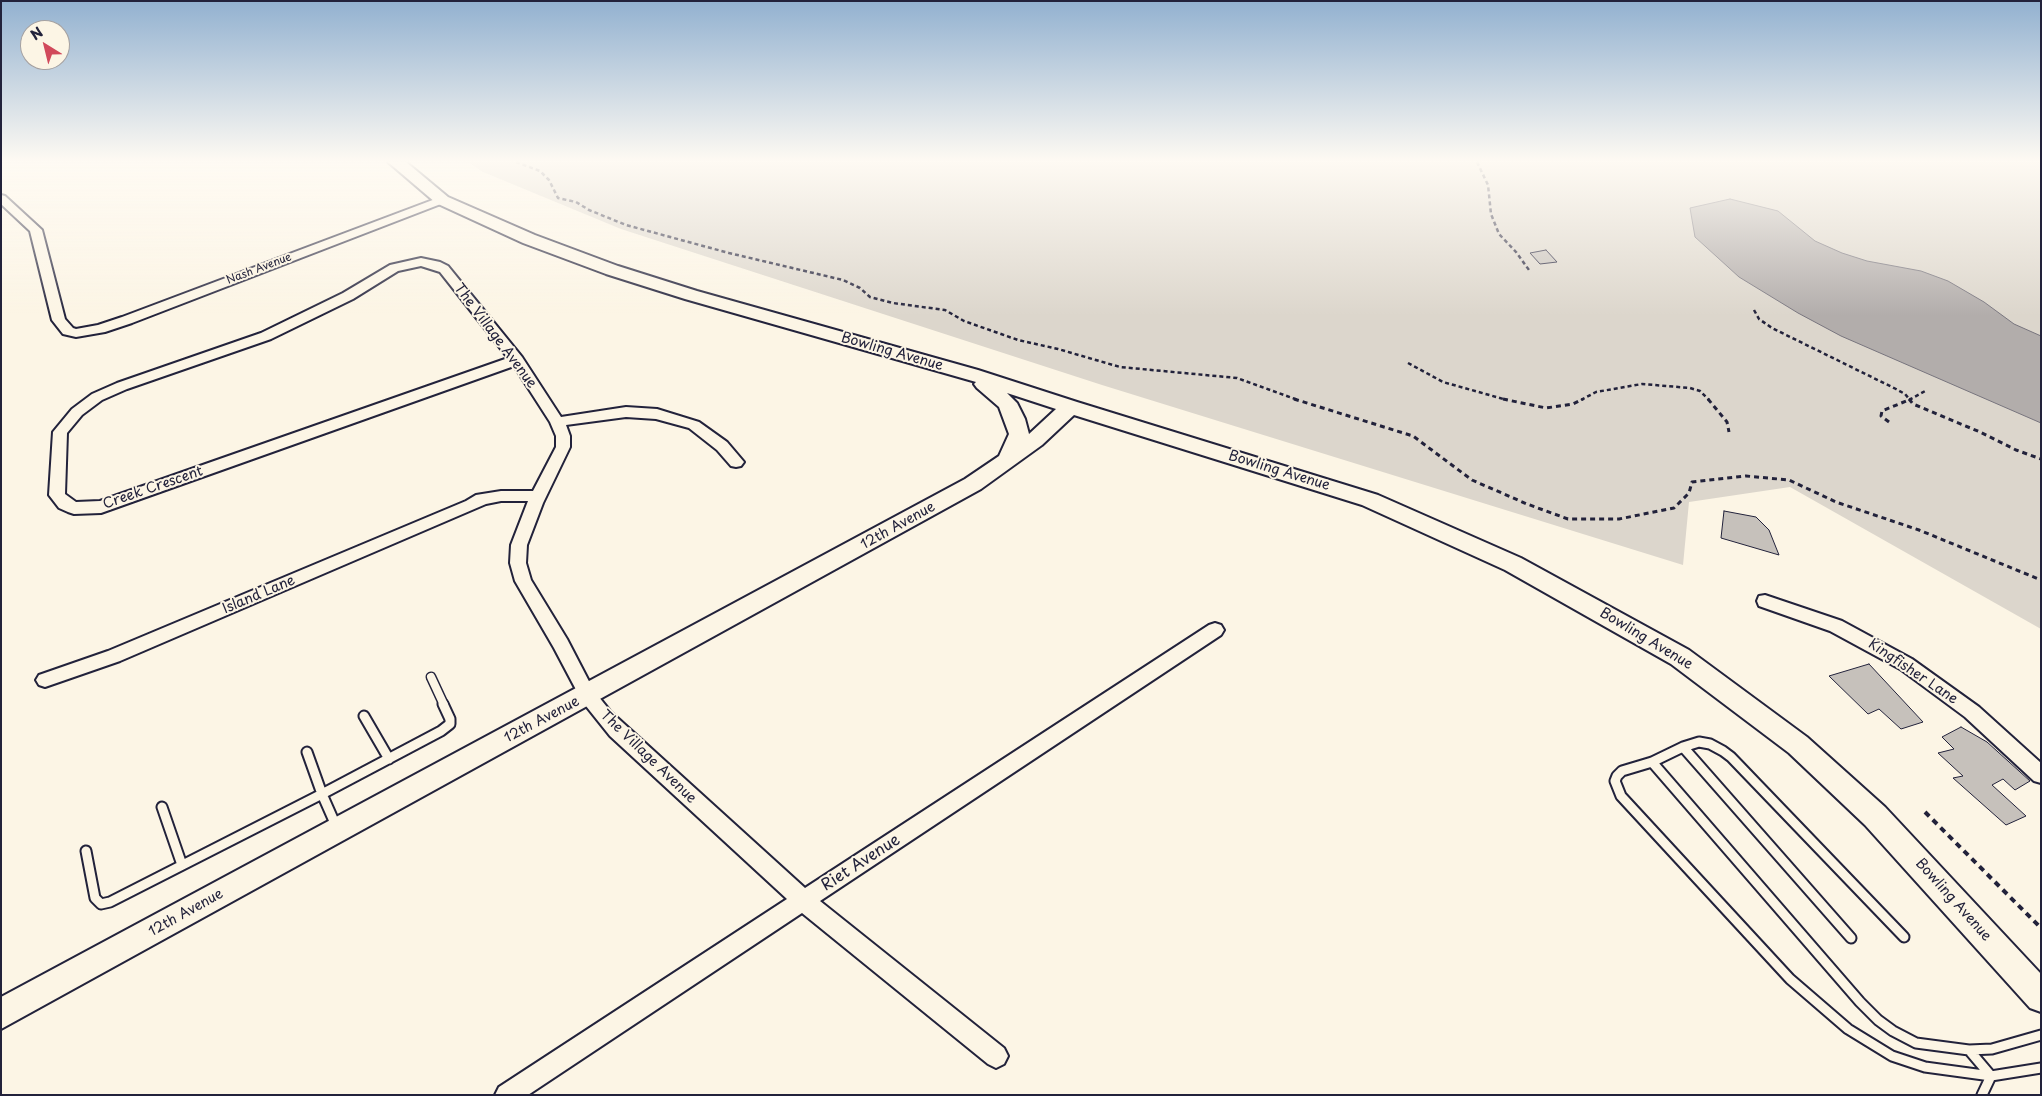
<!DOCTYPE html>
<style>
body{margin:0}
#map{position:relative;width:2042px;height:1096px;overflow:hidden;background:#fcf5e5;font-family:"Playpen Sans",sans-serif}
canvas{display:block}
.frame{position:absolute;inset:0;border:2px solid #22223b;pointer-events:none}
.north{position:absolute;left:20px;top:20px;width:50px;height:50px;box-sizing:border-box;background:#fcf5e5;border:1px solid #a5a1a1;border-radius:50%;rotate:324deg;font-size:14px;font-weight:700;line-height:20px;text-align:center;color:#22223b}
.north::after{content:'';display:block;margin:auto;width:18px;height:22px;background:#d1495b;clip-path:polygon(50% 0,100% 100%,50% 72%,0 100%)}
</style>
<div id="map">
<canvas width="2042" height="1096"></canvas>
<div class="frame"></div>
<div class="north">N</div>
</div>
<script>
const c = document.querySelector('canvas').getContext('2d');
c.lineJoin = 'round';
function fillPath(path, color) {
  c.fillStyle = color;
  c.fill(path, 'evenodd');
}
function poly(rows) {
  const path = new Path2D();
  for (const r of rows) {
    path.moveTo(r[0], r[1]);
    for (let i = 2; i < r.length; i += 2) path.lineTo(r[i], r[i + 1]);
  }
  return path;
}
function trace(path, color, width, dash) {
  c.strokeStyle = color;
  c.lineWidth = width;
  c.lineCap = dash ? 'butt' : 'round';
  c.setLineDash(dash || []);
  c.stroke(path);
}
function drawText(font, color, halo, rows, align = 'center') {
  c.font = font + ' "Playpen Sans",sans-serif';
  c.lineWidth = 4;
  c.setLineDash([]);
  c.textBaseline = 'middle';
  c.strokeStyle = halo;
  c.fillStyle = color;
  for (const [text, x, y, turn = 0] of rows) {
    c.save();
    c.translate(x, y);
    c.rotate((+turn || 0) * Math.PI / 180);
    c.textAlign = isNaN(turn) ? turn : align;
    if (halo) c.strokeText(text, 0, 0);
    c.fillText(text, 0, 0);
    c.restore();
  }
}
const green = poly([
 [468,162,2041,162,2041,629,1790,487,1689,502,1683,565,1102,385,621,229,483,172]
]);
const water = poly([
 [1730,199,1778,211,1815,241,1842,253,1867,261,1921,271,1948,281,1984,302,2014,324,2041,336,2041,423,1841,336,1798,313,1739,277,1695,237,1690,208,1730,199]
]);
const building = poly([
 [1546,250,1557,262,1540,264,1530,253,1546,250],
 [1724,511,1756,517,1769,530,1779,555,1721,538,1724,511],
 [1869,664,1923,722,1901,729,1879,709,1868,714,1829,676,1869,664],
 [1961,727,1987,742,2030,781,2015,790,2003,779,1992,785,2026,816,2006,825,1953,778,1963,776,1938,753,1954,749,1942,737,1961,727]
]);
const pathFar2 = poly([
 [516,162,540,171,549,180,558,198,576,202,589,210,626,225,729,253,843,280,860,288,870,297,893,303,945,310,964,321,1018,340,1058,349,1120,367,1237,378,1298,400],
 [1477,162,1488,185,1491,214,1499,234,1516,252,1529,270],
 [1754,310,1759,319,1772,328,1896,389,1905,394,1910,400],
 [1408,363,1443,382,1507,400],
 [1581,400,1596,392,1642,384,1690,388,1700,391,1709,400],
 [1909,400,1927,390]
]);
const pathFar1 = poly([
 [1294,399,1413,436,1472,480,1527,504,1568,519,1619,519,1674,508,1689,493,1692,482,1746,476,1789,480,1836,502,1919,530,2041,580],
 [1503,399,1546,408,1573,404,1583,399],
 [1708,399,1727,422,1729,432],
 [1909,399,1913,404,1980,432,2016,450,2041,459],
 [1889,422,1881,416,1882,411,1911,399]
]);
const path = poly([
 [1925,812,2041,928]
]);
const laneFar1 = poly([
 [431,677,444,705]
]);
const lane = poly([
 [364,716,389,759],
 [1683,747,1851,938],
 [1652,762,1860,1002,1878,1020,1893,1031,1916,1043,1969,1050,1992,1049,2041,1035],
 [162,807,182,865],
 [337,828,322,794,441,731,450,724,450,719,443,704],
 [86,851,95,898,101,904,110,902,322,794,307,752],
 [1904,937,1731,757,1723,751,1710,744,1699,742,1683,747,1652,762,1622,771,1617,776,1615,781,1621,796,1790,979,1848,1029,1892,1056,1925,1067,1991,1076,2041,1068],
 [1969,1050,1991,1076,1982,1095]
]);
const street = poly([
 [1,195,5,196,42,230,65,319,73,328,76,329,98,325,122,317,438,198,446,198,448,200,446,202,132,323,105,332,76,337,63,334,52,320,30,231,1,204,1,195],
 [421,258,440,262,448,266,522,357,561,417,626,407,657,409,699,422,727,442,744,462,741,466,736,467,731,466,717,450,689,428,656,419,626,417,566,425,570,436,570,447,543,503,527,545,526,563,531,580,567,639,594,691,611,712,805,888,1209,625,1215,623,1221,625,1224,630,1221,635,820,901,1004,1048,1008,1056,1004,1064,996,1068,988,1064,802,913,528,1095,495,1095,499,1087,787,899,610,736,582,701,554,648,515,581,510,563,511,545,528,501,501,501,486,504,120,661,45,687,39,685,36,680,39,675,108,651,466,501,476,495,501,491,533,491,556,447,556,436,550,422,514,366,101,513,74,514,68,512,59,508,49,495,53,432,72,409,92,394,117,383,261,333,343,293,390,265,421,258],
 [421,266,440,272,508,358,100,501,76,502,65,494,67,433,82,415,102,400,127,389,271,339,353,299,398,271,421,266],
 [1765,595,1842,621,1912,659,1979,707,2041,763,2041,783,2034,781,1965,717,1900,669,1830,631,1759,606,1757,601,1759,596,1765,595]
]);
const secondary = poly([
 [388,162,406,162,448,197,535,235,618,266,697,291,978,370,1077,402,1378,495,1521,558,1689,650,1807,737,1885,807,2041,974,2041,1012,2030,1008,1865,825,1789,753,1671,664,1505,570,1362,505,1074,415,1042,445,981,489,1,1029,1,997,965,479,999,456,1009,434,999,407,977,388,974,384,976,382,685,299,606,274,523,243,436,203,388,162],
 [1007,393,1056,409,1029,434,1025,419,1017,403,1007,393]
]);
const farStreetnames = [
 ["Nash Avenue",259,269,-21]
];
const streetNames = [
 ["The Village Avenue",495,336,53],
 ["Bowling Avenue",892,352,16],
 ["Bowling Avenue",1279,471,17],
 ["Creek Crescent",153,488,-19],
 ["12th Avenue",898,526,-29],
 ["Island Lane",259,595,-23],
 ["Bowling Avenue",1646,639,31],
 ["Kingfisher Lane",1913,672,34],
 ["12th Avenue",542,720,-28],
 ["The Village Avenue",648,757,44],
 ["Bowling Avenue",1953,900,48],
 ["12th Avenue",186,913,-29]
];
const nearStreetnames = [
 ["Riet Avenue",861,863,-33]
];
fillPath(green, '#dcd6cc');
fillPath(water, '#b2adab');
trace(water, '#78757e', 1);
fillPath(building, '#c6c1bb');
trace(building, '#22223b', 1);
trace(laneFar1, '#22223b', 11);
trace(lane, '#22223b', 13);
trace(street, '#22223b', 4);
trace(secondary, '#22223b', 4);
trace(pathFar2, '#22223b', 2.5, [4, 3]);
trace(pathFar1, '#22223b', 3, [5, 4]);
trace(path, '#22223b', 4, [6, 5]);
trace(laneFar1, '#fcf5e5', 8);
trace(lane, '#fcf5e5', 9);
fillPath(street, '#fcf5e5');
fillPath(secondary, '#fcf5e5');
const sky = c.createLinearGradient(0, 0, 0, 316);
sky.addColorStop(0, '#92b1d0');
sky.addColorStop(0.51, '#fefaf3');
sky.addColorStop(1, '#fefaf300');
c.fillStyle = sky;
c.fillRect(0, 0, 2042, 316);
drawText('11px', '#22223b', '#fcf5e5', farStreetnames);
drawText('14px', '#22223b', '#fcf5e5', streetNames);
drawText('16px', '#22223b', '#fcf5e5', nearStreetnames);
</script>
